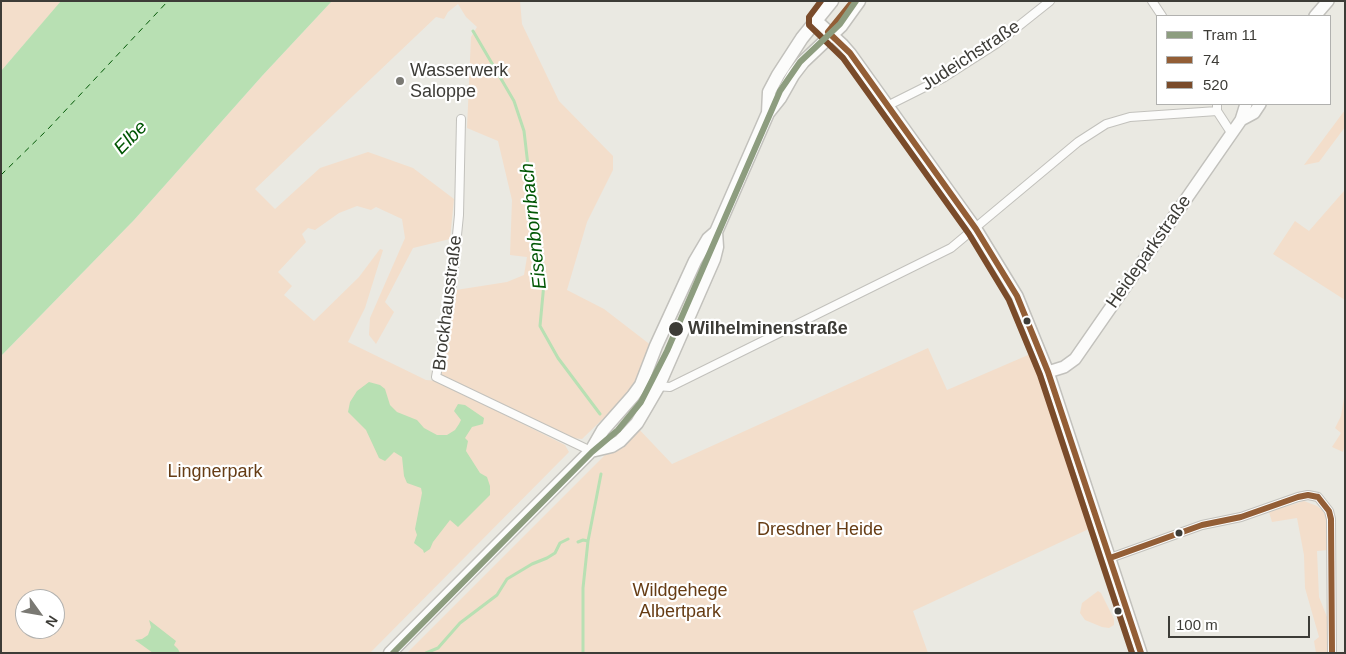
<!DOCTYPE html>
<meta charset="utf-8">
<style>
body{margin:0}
#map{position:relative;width:1346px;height:654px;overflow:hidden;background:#eae9e2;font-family:Arial,sans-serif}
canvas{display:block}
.frame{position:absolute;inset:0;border:2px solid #3d3c37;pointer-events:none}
.legend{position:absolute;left:1156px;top:15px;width:175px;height:90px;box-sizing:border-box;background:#fff;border:1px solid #b1b1af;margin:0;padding:6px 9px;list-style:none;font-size:15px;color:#3d3c37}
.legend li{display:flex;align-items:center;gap:10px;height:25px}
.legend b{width:25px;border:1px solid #b1b1af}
.north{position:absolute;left:15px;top:589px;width:50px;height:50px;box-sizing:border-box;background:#fff;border:1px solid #b1b1af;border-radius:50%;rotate:122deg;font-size:14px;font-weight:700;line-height:20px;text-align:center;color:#3d3c37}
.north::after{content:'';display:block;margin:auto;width:18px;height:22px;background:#7a7973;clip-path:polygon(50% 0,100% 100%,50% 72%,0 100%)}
.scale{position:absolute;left:1168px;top:616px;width:142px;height:22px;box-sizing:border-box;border:2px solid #3d3c37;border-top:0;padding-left:6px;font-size:15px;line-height:18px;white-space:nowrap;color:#3d3c37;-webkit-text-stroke:4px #fff;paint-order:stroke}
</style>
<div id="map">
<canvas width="1346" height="654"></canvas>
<div class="frame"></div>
<ul class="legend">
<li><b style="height:6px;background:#8d9d7f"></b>Tram 11</li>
<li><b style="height:6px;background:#935e36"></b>74</li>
<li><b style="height:6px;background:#7a4b2a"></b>520</li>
</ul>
<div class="north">N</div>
<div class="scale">100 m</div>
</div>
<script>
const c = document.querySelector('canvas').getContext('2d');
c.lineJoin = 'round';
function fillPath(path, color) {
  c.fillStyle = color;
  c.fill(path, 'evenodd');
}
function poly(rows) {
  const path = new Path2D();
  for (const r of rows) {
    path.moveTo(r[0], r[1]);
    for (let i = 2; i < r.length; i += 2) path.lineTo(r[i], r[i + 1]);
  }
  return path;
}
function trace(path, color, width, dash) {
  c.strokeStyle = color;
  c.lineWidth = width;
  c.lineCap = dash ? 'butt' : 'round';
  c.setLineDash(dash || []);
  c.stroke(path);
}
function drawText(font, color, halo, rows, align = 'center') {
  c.font = font + ' Arial,sans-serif';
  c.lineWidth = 4.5;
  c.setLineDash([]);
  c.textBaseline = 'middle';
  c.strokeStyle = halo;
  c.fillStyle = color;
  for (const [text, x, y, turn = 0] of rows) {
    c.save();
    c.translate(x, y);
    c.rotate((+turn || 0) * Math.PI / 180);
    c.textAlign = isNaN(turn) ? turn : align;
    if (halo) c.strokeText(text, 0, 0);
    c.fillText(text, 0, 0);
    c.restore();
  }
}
const green = poly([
 [1,1,62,1,1,71],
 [332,1,520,1,522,24,559,101,613,156,613,170,587,222,567,290,604,309,652,346,638,379,611,411,582,439,571,438,441,375,456,290,507,282,524,275,527,257,510,255,512,200,498,141,467,128,471,37,477,27,466,17,458,4,448,12,444,19,436,17,255,189,275,209,320,168,368,152,413,168,454,199,450,239,413,248,385,302,394,312,376,344,369,335,370,318,405,238,402,219,376,207,371,210,357,206,339,213,315,230,308,228,302,234,306,242,278,272,292,286,284,295,314,321,359,277,380,249,383,250,365,308,348,342,426,380,437,381,565,445,569,452,370,653,1,653,1,356,134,220,262,76],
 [25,599,55,599,55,629,25,629],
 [1345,110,1345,127,1319,162,1304,165],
 [1345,188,1345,300,1273,254,1295,221,1309,231,1344,191],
 [928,348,947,390,1035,352,1093,527,913,611,928,653,407,653,635,425,672,464],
 [1344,398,1345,398,1345,444,1343,452,1332,447,1341,433,1335,428,1341,416],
 [1304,501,1317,506,1323,511,1327,518,1328,550,1317,551,1319,597,1327,617,1328,653,1316,653,1314,641,1319,637,1305,588,1304,555,1297,518,1272,522,1269,512],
 [1098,591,1101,593,1114,619,1114,625,1109,628,1102,627,1085,620,1080,613,1082,603]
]);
const water = poly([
 [61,1,332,1,262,76,134,220,1,356,1,71],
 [369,382,380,385,385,389,390,405,397,412,417,420,424,428,437,435,447,435,455,430,459,424,461,420,454,411,458,404,465,405,484,418,483,424,472,427,465,438,468,441,466,451,480,473,487,477,490,486,490,495,458,527,450,520,433,542,430,549,424,553,423,550,414,543,417,535,415,529,422,493,421,488,407,483,404,476,402,457,394,452,385,461,379,458,366,430,348,412,350,402,357,391],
 [149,620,176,641,174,645,178,649,180,653,153,653,135,640,142,639,148,635,151,627]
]);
const stream = poly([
 [473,31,514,101,524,131,532,200,541,243,544,283,540,326,558,358,600,414],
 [578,542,583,540,588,541],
 [426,653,438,648,460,623,497,595,507,579,532,564,547,558,555,553,560,543,568,539],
 [583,653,583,588,588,541,601,474]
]);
const ferry = poly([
 [1,175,48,129,168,1]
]);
const street = poly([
 [1152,1,1162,16],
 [1217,104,1217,111,1232,134],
 [887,106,943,78,996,44,1050,1],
 [461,119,459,215,451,295,436,377,591,451],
 [641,385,670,387,951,248,1078,142,1106,124,1130,117,1217,111],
 [1110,558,1202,525,1241,517,1298,497,1308,495,1318,497,1329,511,1331,519,1332,653]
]);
const secondary = poly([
 [1315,16,1328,1],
 [817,21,843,45,850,53,976,229,1017,296,1048,372,1141,653],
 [1241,120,1254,113,1260,104],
 [1048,372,1064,367,1075,359,1241,120,1246,104]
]);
const primary = poly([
 [768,113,780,98,793,75,803,62,841,26,859,1],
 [591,451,612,446,620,441,637,423,647,406,658,387,714,259,717,247,716,232],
 [390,653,591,451,603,430,633,396,641,385,656,346,695,261,708,239,716,232,768,113,769,92,778,75,802,38,832,1]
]);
const bus1 = poly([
 [828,32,850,53,976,229,1017,296,1048,372,1141,653],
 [828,32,853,1],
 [1318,497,1329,511,1331,519,1332,653],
 [1110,558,1202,525,1241,517,1298,497,1308,495,1318,497]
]);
const bus2 = poly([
 [821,1,809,17,809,25,843,58,969,234,1009,300,1040,375,1132,653]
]);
const tram1 = poly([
 [393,653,592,452,618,430,641,402,667,351,780,91,800,62,840,24,856,1]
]);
const markers = [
 [400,81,5,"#7a7973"],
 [1027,321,4.5,"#3d3c37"],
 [676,329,8,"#3d3c37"],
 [1179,533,4.5,"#3d3c37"],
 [1118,611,4.5,"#3d3c37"]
];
const streetNames = [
 ["Judeichstraße",971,56,-33],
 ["Heideparkstraße",1149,252,-55],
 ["Brockhausstraße",448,303,-83]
];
const poiNames = [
 ["Wasserwerk",410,71],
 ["Saloppe",410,92]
];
const stopNames = [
 ["Wilhelminenstraße",688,329]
];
const parkNames = [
 ["Lingnerpark",215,472],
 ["Dresdner Heide",820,530],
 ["Wildgehege",680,591],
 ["Albertpark",680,612]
];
const waterNames = [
 ["Elbe",131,138,-46],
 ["Eisenbornbach",534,226,-96]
];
fillPath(green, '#f3decb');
fillPath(water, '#b8e0b3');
trace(stream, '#b8e0b3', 3);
trace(ferry, '#005603', 1, [6, 5]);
trace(street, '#c2c1bc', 10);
trace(secondary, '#c2c1bc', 14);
trace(primary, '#c2c1bc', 15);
trace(street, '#fcfcfb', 8);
trace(secondary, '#fcfcfb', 11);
trace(primary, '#fcfcfb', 12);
trace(bus1, '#935e36', 6);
trace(bus2, '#7a4b2a', 6);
trace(tram1, '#8d9d7f', 6);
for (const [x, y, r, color] of markers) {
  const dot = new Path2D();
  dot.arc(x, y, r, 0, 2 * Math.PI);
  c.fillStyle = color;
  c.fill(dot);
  trace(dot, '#fff', 2);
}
drawText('18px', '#3d3c37', '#fff', streetNames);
drawText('18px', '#3d3c37', '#fff', poiNames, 'left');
drawText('bold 18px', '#3d3c37', '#fff', stopNames, 'left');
drawText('18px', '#663c14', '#fff', parkNames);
drawText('italic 19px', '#005603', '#fff', waterNames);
</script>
